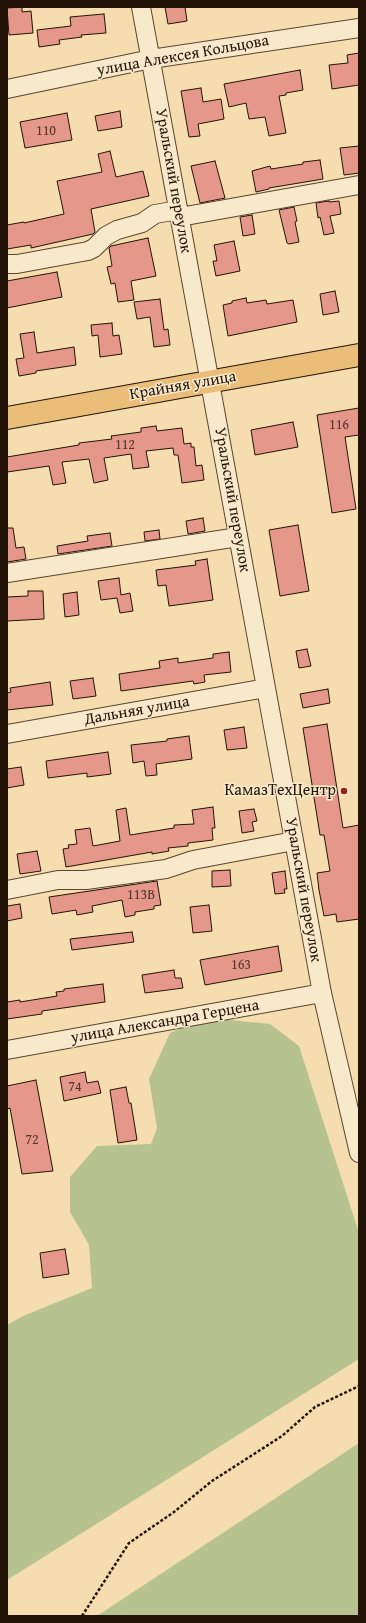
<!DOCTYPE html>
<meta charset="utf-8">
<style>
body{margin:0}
#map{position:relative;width:366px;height:1623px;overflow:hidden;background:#f5ddaf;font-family:"Gentium Book Plus",serif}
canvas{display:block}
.frame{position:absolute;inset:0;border:8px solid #231307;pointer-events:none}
</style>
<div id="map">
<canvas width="366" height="1623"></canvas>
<div class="frame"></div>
</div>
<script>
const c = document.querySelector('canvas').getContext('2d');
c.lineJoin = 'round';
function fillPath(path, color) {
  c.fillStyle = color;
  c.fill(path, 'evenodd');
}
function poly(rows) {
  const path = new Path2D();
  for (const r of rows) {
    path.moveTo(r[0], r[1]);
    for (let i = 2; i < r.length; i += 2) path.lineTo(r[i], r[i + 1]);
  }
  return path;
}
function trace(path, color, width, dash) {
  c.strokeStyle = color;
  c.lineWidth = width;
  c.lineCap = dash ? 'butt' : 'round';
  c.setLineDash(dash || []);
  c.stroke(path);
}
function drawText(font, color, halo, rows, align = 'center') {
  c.font = font + ' "Gentium Book Plus",serif';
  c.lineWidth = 3;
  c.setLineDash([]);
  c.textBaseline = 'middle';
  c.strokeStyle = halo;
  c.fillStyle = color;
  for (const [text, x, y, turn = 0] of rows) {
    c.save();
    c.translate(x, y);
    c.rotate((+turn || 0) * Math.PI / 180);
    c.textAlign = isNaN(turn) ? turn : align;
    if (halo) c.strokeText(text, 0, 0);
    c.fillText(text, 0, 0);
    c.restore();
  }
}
const green = poly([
 [203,1020,230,1020,270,1024,299,1046,359,1233,359,1359,7,1580,7,1325,23,1316,92,1288,89,1245,70,1212,70,1177,97,1146,151,1144,157,1128,149,1079,170,1033],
 [359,1443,359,1616,97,1616]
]);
const building = poly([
 [22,7,22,12,31,11,33,33,9,35,7,8,22,7],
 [165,7,185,7,187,21,168,24,165,7],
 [104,14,106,33,81,35,82,37,59,40,60,44,39,47,37,30,71,26,70,17,104,14],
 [359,53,359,85,332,89,329,65,348,63,347,55,359,53],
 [300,70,303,90,286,93,286,95,279,96,286,133,269,136,265,117,249,119,246,103,229,107,224,84,300,70],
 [201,88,203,102,221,99,224,119,198,124,200,136,189,137,181,91,201,88],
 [120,111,122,127,98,131,95,116,120,111],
 [67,113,72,140,25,148,20,122,67,113],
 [359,146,359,173,344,175,340,148,359,146],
 [110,151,116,177,143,171,149,196,91,209,95,232,93,234,31,248,31,245,7,249,7,225,24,222,24,223,64,214,57,181,102,172,98,154,110,151],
 [320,160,323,179,269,188,269,189,256,192,252,171,270,166,271,169,303,164,303,162,320,160],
 [215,161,225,198,200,203,191,166,215,161],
 [329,201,329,202,339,201,341,214,330,216,334,233,324,235,320,217,318,218,316,203,329,201],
 [294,207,297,221,295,222,299,242,289,244,287,243,279,210,294,207],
 [252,215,255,234,243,236,240,217,252,215],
 [148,238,156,276,131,281,134,300,118,302,115,283,111,284,107,267,112,266,109,248,111,246,148,238],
 [234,241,240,271,216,276,213,261,217,261,214,245,234,241],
 [57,272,62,297,7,308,7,281,57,272],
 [335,291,339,312,323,315,320,294,335,291],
 [246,298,247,303,266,300,267,304,293,300,297,322,228,336,223,305,232,303,232,301,246,298],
 [160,299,164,330,168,329,170,345,154,347,150,317,137,319,134,302,160,299],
 [112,323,113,336,119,335,122,354,100,357,98,335,92,336,91,325,112,323],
 [34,332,37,353,74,347,76,365,36,371,36,373,19,376,16,359,24,358,20,334,34,332],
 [359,408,359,435,345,437,356,509,332,513,317,415,359,408],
 [293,422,298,447,255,455,251,430,293,422],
 [156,426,157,431,182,428,184,444,191,443,191,447,194,447,196,466,202,465,204,480,182,483,178,455,174,455,173,448,146,451,149,467,133,469,131,454,104,458,108,480,94,483,89,459,62,462,66,483,53,485,49,466,7,472,7,457,79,445,79,443,112,439,111,436,141,432,141,428,156,426],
 [203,518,205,531,188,534,186,521,203,518],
 [298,525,309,591,280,596,269,530,298,525],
 [7,528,13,528,16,548,24,547,26,559,7,562,7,528],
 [159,530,160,539,145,541,144,532,159,530],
 [110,533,112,546,58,554,57,546,88,541,87,536,110,533],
 [207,559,213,600,169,606,166,585,158,586,156,570,196,565,195,561,207,559],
 [119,578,121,595,130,593,133,611,120,613,117,598,101,600,98,581,119,578],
 [28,591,43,591,44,619,7,621,7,597,28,596,28,591],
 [77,592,79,615,65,617,63,594,77,592],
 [307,649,311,666,299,668,296,651,307,649],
 [229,652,231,672,204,675,205,682,194,684,193,681,121,691,119,674,160,668,159,661,178,658,178,663,213,658,213,654,229,652],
 [93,678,96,696,73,699,70,681,93,678],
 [50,682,53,705,7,710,7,693,11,692,10,688,50,682],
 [328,689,330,703,303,708,300,694,328,689],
 [327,724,343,828,359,825,359,919,337,922,336,914,324,916,319,890,317,873,330,871,324,835,320,835,303,728,327,724],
 [244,727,247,748,227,750,224,730,244,727],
 [189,736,192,759,156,764,157,775,146,776,144,761,133,763,131,745,167,741,167,739,189,736],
 [108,752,111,774,87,777,87,773,48,778,46,761,108,752],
 [21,767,24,785,7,788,7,769,21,767],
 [213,807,215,828,212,828,213,840,188,843,188,846,168,848,169,851,152,854,152,852,66,867,63,849,69,848,68,845,77,844,75,830,90,828,93,846,120,841,116,810,126,808,130,835,174,828,174,825,194,824,192,810,213,807],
 [254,809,257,821,252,822,254,831,242,833,239,811,254,809],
 [37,851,41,871,20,874,17,854,37,851],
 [230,870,231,886,212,887,212,871,230,870],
 [285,871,287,889,284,889,285,893,275,894,272,873,285,871],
 [157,881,161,905,154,906,154,909,135,912,135,915,125,917,122,900,92,906,93,912,77,915,76,910,52,914,49,897,157,881],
 [20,904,22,918,7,921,7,906,20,904],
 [209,905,212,931,193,933,190,907,209,905],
 [132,932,134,942,72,950,70,939,132,932],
 [278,946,282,971,205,985,200,960,278,946],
 [174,970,175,978,181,978,183,988,145,993,142,975,174,970],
 [103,984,105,1002,42,1011,42,1014,7,1019,7,1002,20,1000,20,1002,57,996,56,992,64,991,64,989,103,984],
 [85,1072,87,1083,98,1081,101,1093,64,1101,60,1077,85,1072],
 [36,1080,53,1171,22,1174,10,1108,7,1109,7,1086,36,1080],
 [126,1087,129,1103,131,1103,137,1140,118,1143,110,1090,126,1087],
 [65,1249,69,1274,43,1278,40,1253,65,1249]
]);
const path = poly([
 [82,1616,129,1543,174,1512,212,1481,282,1436,315,1407,359,1386]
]);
const minor = poly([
 [141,7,322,993,359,1153],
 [7,89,151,59,359,28],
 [180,217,359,185],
 [7,264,17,264,88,251,94,248,106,236,117,230,142,223,155,214,179,210],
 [7,573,238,537],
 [7,734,266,688],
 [7,890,58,880,86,880,166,869,193,860,294,841],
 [7,1050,322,993]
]);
const major = poly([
 [7,418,359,355]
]);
const markers = [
 [344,791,4,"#8f2418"]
];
const numberNames = [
 ["110",46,131],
 ["116",339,425],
 ["112",125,445],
 ["113В",141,895],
 ["163",241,965],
 ["74",75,1087],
 ["72",32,1140]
];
const streetNames = [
 ["улица Алексея Кольцова",183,56,-10],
 ["Уральский переулок",173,181,80],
 ["Крайняя улица",183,386,-10],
 ["Уральский переулок",232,500,80],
 ["Дальняя улица",137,711,-10],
 ["Уральский переулок",303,890,80],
 ["улица Александра Герцена",165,1022,-10]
];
const poiNames = [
 ["КамазТехЦентр",336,791]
];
fillPath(green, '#b6c28f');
fillPath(building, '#e5988a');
trace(building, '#231307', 1);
trace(minor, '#584631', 20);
trace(major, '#231307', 24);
trace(path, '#231307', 2.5, [3, 2]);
trace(minor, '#f8e9cb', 18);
trace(major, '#eabe78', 22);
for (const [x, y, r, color] of markers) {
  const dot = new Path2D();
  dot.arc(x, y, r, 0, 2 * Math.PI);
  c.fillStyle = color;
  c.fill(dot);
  trace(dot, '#f8e9cb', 1.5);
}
drawText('14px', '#543428', null, numberNames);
drawText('16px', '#231307', '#f8e9cb', streetNames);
drawText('16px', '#231307', '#f8e9cb', poiNames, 'right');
</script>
